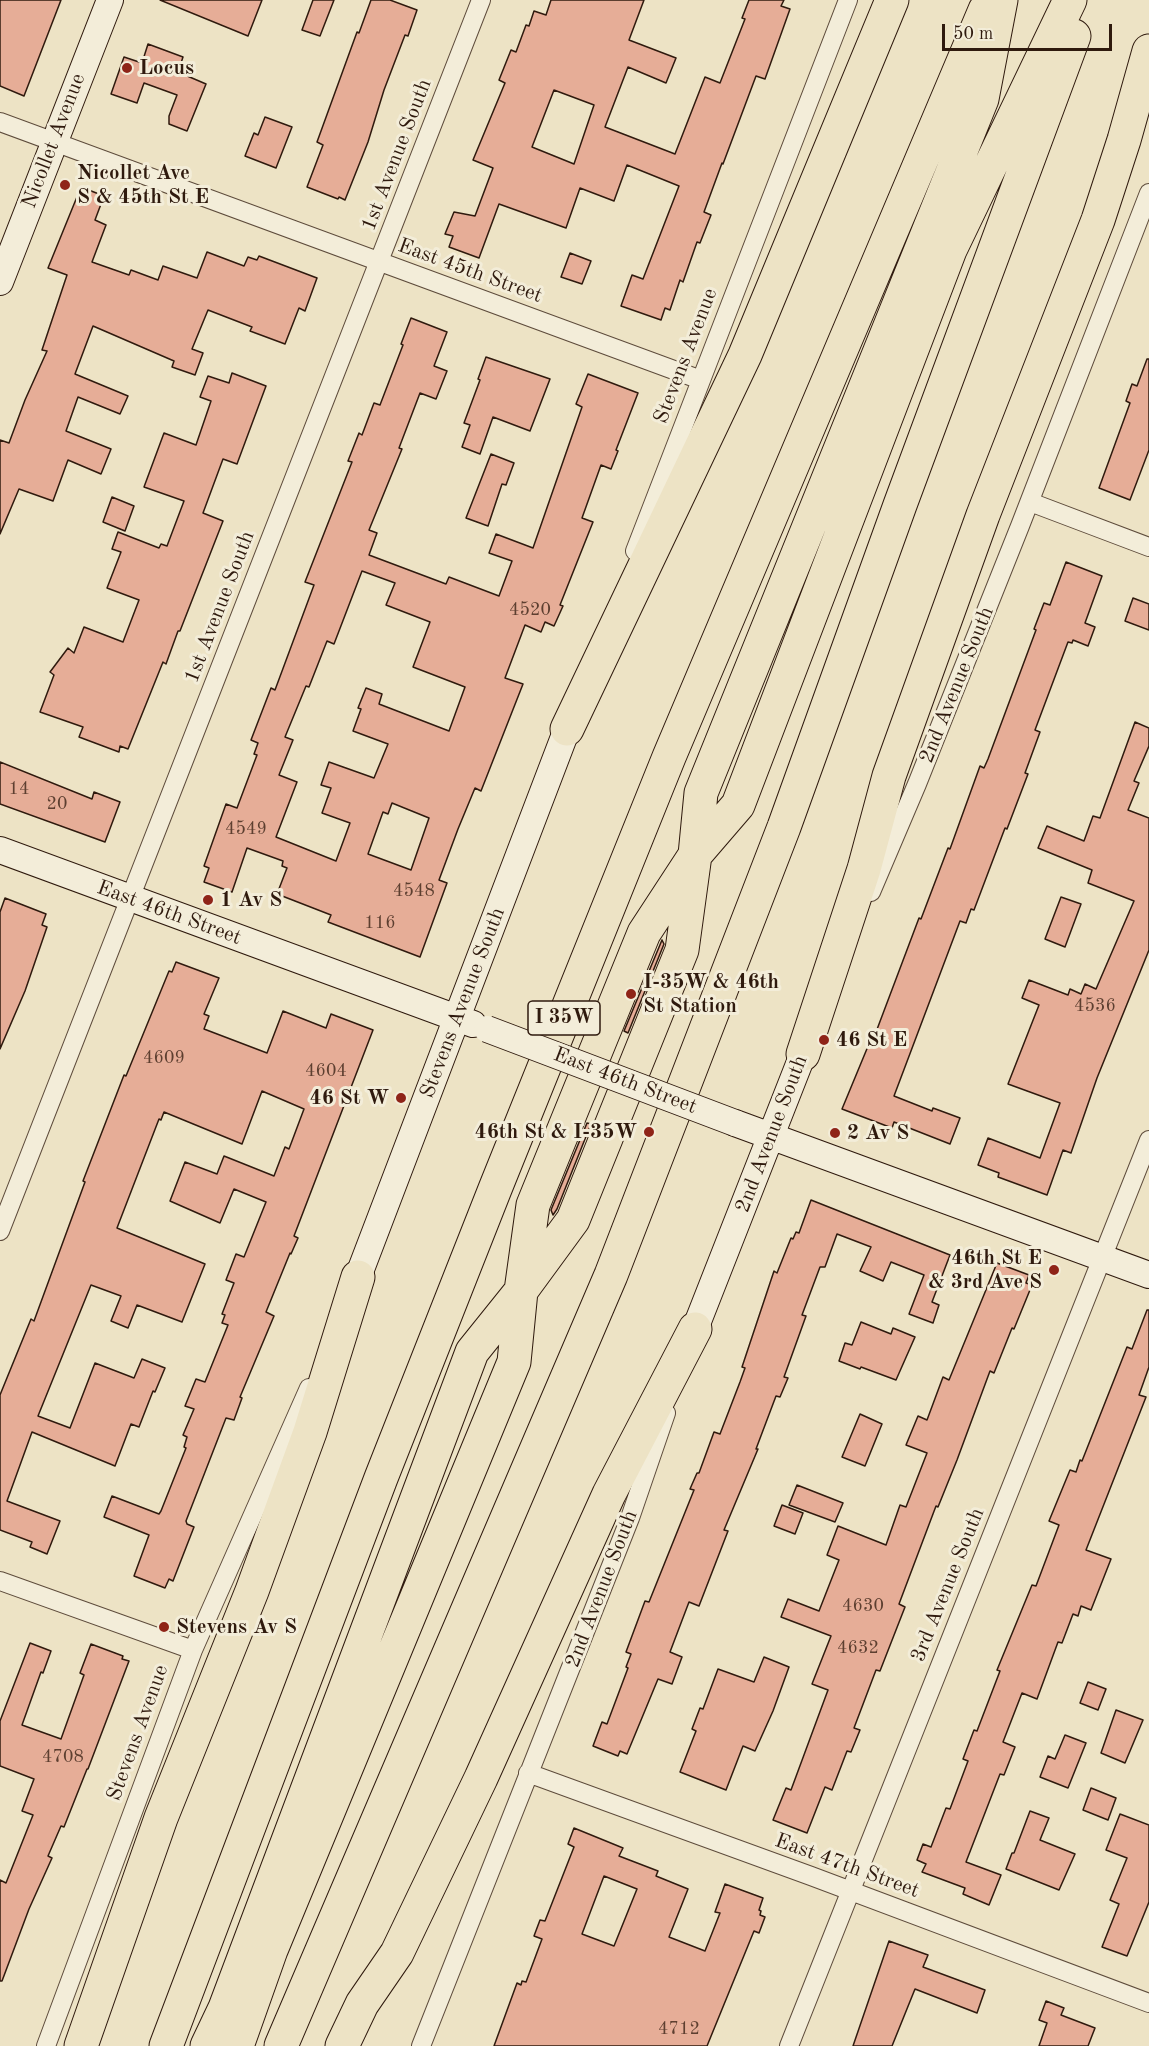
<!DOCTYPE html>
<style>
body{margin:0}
#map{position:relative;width:1149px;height:2046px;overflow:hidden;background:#ede3c5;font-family:"Old Standard TT",serif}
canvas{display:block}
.scale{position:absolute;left:942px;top:24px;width:170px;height:27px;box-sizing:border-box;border:3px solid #2f1a0e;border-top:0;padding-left:8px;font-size:18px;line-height:21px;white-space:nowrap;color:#2f1a0e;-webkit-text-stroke:4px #f3edd9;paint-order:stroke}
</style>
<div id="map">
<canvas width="1149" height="2046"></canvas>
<div class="scale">50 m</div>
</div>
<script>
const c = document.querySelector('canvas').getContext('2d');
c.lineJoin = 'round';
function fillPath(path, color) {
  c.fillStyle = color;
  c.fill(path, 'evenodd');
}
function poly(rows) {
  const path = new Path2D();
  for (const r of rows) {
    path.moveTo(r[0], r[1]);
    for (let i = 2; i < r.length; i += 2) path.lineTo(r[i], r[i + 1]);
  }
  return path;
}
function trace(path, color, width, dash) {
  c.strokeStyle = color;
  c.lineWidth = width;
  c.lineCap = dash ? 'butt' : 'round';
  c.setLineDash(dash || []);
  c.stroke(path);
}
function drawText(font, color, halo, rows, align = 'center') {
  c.font = font + ' "Old Standard TT",serif';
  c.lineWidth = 6;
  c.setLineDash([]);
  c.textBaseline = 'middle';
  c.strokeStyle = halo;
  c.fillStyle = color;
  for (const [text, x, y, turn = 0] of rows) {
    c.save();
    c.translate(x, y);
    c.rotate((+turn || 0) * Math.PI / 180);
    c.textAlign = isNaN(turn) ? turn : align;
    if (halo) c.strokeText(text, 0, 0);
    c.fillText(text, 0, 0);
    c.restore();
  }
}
const building = poly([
 [0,0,61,0,24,96,0,86,0,0],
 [160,0,262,0,248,36,160,0],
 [313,0,334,0,320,36,302,30,313,0],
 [371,0,390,0,417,10,408,36,405,35,384,90,368,142,345,200,339,197,338,199,307,187,323,145,317,142,357,32,359,33,371,0],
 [551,0,644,0,629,40,676,58,666,83,628,67,605,127,675,154,705,77,720,83,745,19,742,18,749,0,784,0,781,6,790,9,765,79,756,76,723,164,722,163,704,212,711,215,700,243,697,242,683,282,680,280,670,310,665,308,661,320,621,306,632,275,643,279,679,186,627,165,614,201,580,188,566,228,499,204,479,258,449,247,453,236,445,234,454,212,475,216,493,168,473,160,505,83,499,80,511,50,516,52,526,25,529,26,534,11,546,15,551,0],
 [554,90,594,105,574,164,532,147,554,90],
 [148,44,183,57,178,72,206,84,187,131,169,124,169,116,177,95,144,83,137,103,111,94,124,57,142,63,148,44],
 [265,117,292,127,276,168,245,156,254,133,258,135,265,117],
 [81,187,104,196,95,220,106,225,92,262,129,275,131,270,158,280,163,266,197,278,207,252,244,266,248,257,257,260,259,256,317,278,305,311,299,308,285,344,250,331,252,327,208,310,192,349,203,353,195,375,172,367,174,361,93,326,75,374,128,396,120,414,78,397,66,431,111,449,101,474,68,460,53,501,19,489,0,534,0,440,9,443,25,400,47,351,42,350,67,275,48,268,81,187],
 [570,253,591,261,582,284,561,277,570,253],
 [411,318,447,332,434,366,447,371,436,399,420,393,399,448,402,449,369,530,377,533,369,555,446,584,449,577,499,596,512,561,489,553,496,534,533,548,582,407,576,404,588,374,638,393,616,450,618,451,611,469,601,465,582,518,593,522,560,605,563,606,554,626,545,622,541,632,525,625,505,678,523,684,481,791,475,788,458,829,439,880,447,883,420,957,328,922,331,915,277,894,287,868,282,866,283,861,247,848,232,892,204,882,209,868,204,866,226,804,237,808,257,755,254,754,258,743,251,740,271,688,275,690,314,585,305,582,352,462,348,461,359,433,362,435,374,403,380,405,403,345,401,344,411,318],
 [362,571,395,583,386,605,430,622,413,667,465,687,449,731,379,704,382,694,366,688,358,708,361,709,353,731,388,744,374,778,329,762,321,785,331,788,322,813,350,823,336,861,276,837,297,782,279,775,293,740,285,737,306,686,309,687,327,641,334,644,362,571],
 [392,803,429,818,411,870,368,854,383,812,388,814,392,803],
 [486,357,550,379,530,431,493,417,480,454,462,447,470,425,464,423,480,380,478,379,486,357],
 [1147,359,1149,359,1149,450,1130,500,1099,488,1130,403,1126,401,1132,384,1137,386,1147,359],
 [232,373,266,386,237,464,223,459,203,513,223,521,180,631,178,631,166,664,163,662,128,749,120,746,119,752,79,737,83,727,40,712,54,675,50,672,68,648,74,653,84,627,123,642,139,600,107,588,121,552,112,549,118,532,159,548,161,544,167,546,184,501,144,487,164,433,196,445,211,401,200,397,208,376,229,383,232,373],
 [491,454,514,463,506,485,502,484,488,526,466,518,491,454],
 [112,497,134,506,125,531,103,522,112,497],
 [1066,562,1102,576,1085,623,1095,627,1088,646,1073,640,1072,643,1068,642,1035,730,1040,732,1025,773,1028,774,1007,829,1005,828,974,910,971,909,966,923,960,921,894,1096,932,1111,933,1108,960,1118,950,1144,894,1122,892,1128,842,1109,871,1039,873,1040,919,918,921,919,948,848,950,849,980,766,984,768,988,759,1036,630,1034,629,1044,603,1050,605,1066,562],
 [1133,598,1149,604,1149,630,1125,621,1133,598],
 [1135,722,1149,728,1149,746,1134,781,1139,783,1128,810,1149,818,1149,950,1097,1078,1071,1153,1063,1150,1047,1195,998,1177,999,1173,978,1165,988,1138,1040,1158,1060,1103,1008,1084,1039,1005,1022,998,1029,980,1068,995,1070,989,1081,994,1085,984,1096,989,1134,901,1088,883,1092,870,1038,848,1047,826,1084,841,1093,816,1100,818,1135,722],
 [0,762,92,799,94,792,120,802,105,842,0,804,0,762],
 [1061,897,1081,904,1065,947,1045,939,1061,897],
 [5,898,46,914,42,925,47,927,25,991,0,1049,0,912,5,898],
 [662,940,664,944,628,1033,624,1031,662,940],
 [176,962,219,978,204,1014,209,1016,204,1029,267,1053,283,1011,326,1028,331,1014,373,1030,294,1236,298,1238,291,1254,290,1253,266,1312,274,1316,240,1397,242,1398,234,1420,226,1418,186,1521,187,1524,194,1527,173,1581,169,1579,165,1588,134,1576,149,1535,104,1517,112,1496,159,1514,161,1511,186,1448,184,1447,187,1437,183,1435,194,1409,185,1406,196,1379,205,1382,228,1325,222,1323,225,1315,222,1314,234,1283,226,1280,236,1254,244,1257,266,1202,234,1189,220,1223,170,1201,185,1162,217,1174,224,1156,274,1176,285,1147,289,1149,304,1109,262,1091,242,1144,164,1112,161,1120,159,1119,117,1228,205,1264,182,1322,137,1305,128,1328,111,1321,121,1296,91,1285,38,1416,70,1428,95,1363,134,1378,142,1359,165,1368,155,1392,153,1391,139,1427,131,1424,115,1466,32,1432,7,1501,60,1521,47,1554,30,1547,32,1542,0,1530,0,1395,31,1319,34,1321,85,1182,83,1181,124,1075,126,1076,169,971,172,972,176,962],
 [587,1123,591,1124,557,1209,553,1215,551,1210,587,1123],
 [811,1200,950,1255,932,1302,939,1305,933,1323,909,1314,924,1275,891,1262,883,1281,860,1271,871,1247,837,1234,825,1267,820,1267,802,1315,806,1316,784,1377,788,1378,780,1397,776,1396,756,1449,758,1449,724,1530,728,1531,699,1606,689,1602,670,1652,682,1657,672,1684,658,1679,627,1754,620,1751,618,1756,593,1746,602,1722,607,1724,628,1668,626,1667,631,1654,626,1652,645,1601,649,1602,694,1490,690,1489,697,1473,699,1473,714,1432,720,1434,740,1382,745,1368,742,1367,774,1271,777,1273,791,1238,793,1239,796,1232,799,1233,811,1200],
 [997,1263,1029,1275,1026,1283,1032,1285,1014,1329,1012,1328,994,1373,990,1371,957,1460,938,1507,936,1506,899,1604,905,1607,880,1671,876,1670,854,1728,860,1730,851,1752,847,1751,832,1790,825,1787,807,1833,773,1820,786,1788,791,1790,828,1690,812,1684,831,1636,781,1617,788,1599,819,1611,839,1560,827,1555,838,1526,886,1545,900,1505,906,1507,927,1453,906,1445,918,1416,927,1420,943,1377,949,1380,997,1263],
 [1147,1310,1149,1310,1149,1367,1139,1395,1146,1397,1086,1550,1111,1559,1091,1610,1081,1606,1078,1616,1073,1614,1062,1643,1058,1642,1037,1699,1022,1693,1003,1742,1015,1747,1004,1775,1000,1774,966,1862,1001,1875,989,1905,963,1894,965,1888,922,1872,926,1864,917,1860,923,1844,931,1847,946,1808,950,1809,968,1761,963,1759,974,1730,977,1731,1000,1671,997,1670,1032,1585,1036,1586,1059,1525,1049,1521,1070,1470,1076,1472,1080,1460,1082,1461,1127,1347,1132,1349,1147,1310],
 [861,1322,891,1334,893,1328,915,1337,896,1380,861,1367,860,1369,839,1361,845,1343,852,1345,861,1322],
 [860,1414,882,1424,865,1466,842,1457,860,1414],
 [797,1485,843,1503,835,1522,789,1505,797,1485],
 [782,1505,803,1513,795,1534,774,1526,782,1505],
 [30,1643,51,1651,43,1673,41,1672,22,1725,61,1739,84,1675,80,1673,91,1644,123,1656,122,1659,129,1661,88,1769,87,1769,64,1827,61,1826,48,1856,52,1858,29,1909,2,1981,0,1981,0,1880,6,1883,33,1815,22,1811,34,1779,0,1766,0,1721,30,1643],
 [764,1657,789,1667,773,1711,755,1751,743,1746,726,1790,680,1772,696,1731,692,1729,700,1708,703,1709,718,1669,754,1682,764,1657],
 [1088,1682,1106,1689,1098,1710,1080,1703,1088,1682],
 [1116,1710,1143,1720,1125,1763,1101,1753,1116,1710],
 [1065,1735,1086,1743,1068,1788,1040,1777,1048,1756,1055,1759,1065,1735],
 [1091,1788,1116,1798,1108,1820,1083,1810,1091,1788],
 [1030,1811,1049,1818,1040,1840,1075,1854,1059,1890,1006,1869,1012,1853,1014,1853,1030,1811],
 [1120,1814,1149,1825,1149,1902,1127,1956,1102,1947,1119,1904,1110,1900,1127,1858,1106,1850,1120,1814],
 [574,1828,623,1848,619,1856,658,1871,656,1876,688,1889,669,1937,705,1951,720,1913,715,1912,725,1884,763,1898,759,1910,761,1911,760,1915,765,1917,759,1933,754,1931,707,2046,494,2046,517,1983,521,1985,522,1981,526,1982,542,1939,534,1936,540,1920,545,1921,574,1847,568,1844,574,1828],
 [604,1876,637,1889,614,1946,582,1934,604,1876],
 [889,1941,928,1955,923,1967,985,1990,977,2013,915,1989,892,2046,853,2046,889,1941],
 [1046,2001,1064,2008,1061,2015,1095,2028,1088,2046,1039,2046,1047,2023,1039,2020,1046,2001]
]);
const minor = poly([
 [0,122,701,380],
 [1030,502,1149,547],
 [635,551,848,0],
 [871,892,917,784,1020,526,1149,193],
 [0,1231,481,0],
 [0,1581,193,1650],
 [528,1773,811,1876,1149,2003],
 [46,2046,193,1650,309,1388],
 [421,2046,630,1518,666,1413],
 [789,2046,1149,1140]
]);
const secondary = poly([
 [0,282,110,0],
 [0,850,473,1024],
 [735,1123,1149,1275],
 [358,1277,567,729],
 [695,1329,803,1054]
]);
const motorway = poly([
 [567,729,745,355,892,0],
 [803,1054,864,869,889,776,983,515,1098,220,1124,140,1149,51],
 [81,2046,161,1818,252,1591,310,1432,358,1277],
 [166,2046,381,1478,495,1189,669,757,985,10],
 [207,2046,225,2008,472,1352,521,1291,573,1220,682,950,695,855,701,793,982,99,1001,0],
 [237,2046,271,1950,514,1362,521,1291,533,1205,644,933,695,855,738,805,950,250,1070,0],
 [281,2046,611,1275,784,827,900,505,1074,36],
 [342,2046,362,2004,397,1953,481,1778,609,1494,695,1329]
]);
const secondaryBridge = poly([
 [487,1029,735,1123]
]);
const markers = [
 [127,68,6,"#8f2418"],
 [65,185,6,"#8f2418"],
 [208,900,6,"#8f2418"],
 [631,994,6,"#8f2418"],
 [824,1040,6,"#8f2418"],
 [401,1098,6,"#8f2418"],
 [649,1132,6,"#8f2418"],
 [835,1133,6,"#8f2418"],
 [1054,1270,6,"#8f2418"],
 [164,1627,6,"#8f2418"]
];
const numberNames = [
 ["4520",530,610],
 ["14",19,789],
 ["20",57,804],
 ["4549",246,829],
 ["4548",414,891],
 ["116",380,923],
 ["4536",1095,1006],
 ["4609",164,1058],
 ["4604",326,1071],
 ["4630",863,1606],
 ["4632",858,1648],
 ["4708",63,1757],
 ["4712",679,2029]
];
const shields = [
 [564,1018,72]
];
const shieldNames = [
 ["I 35W",564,1018]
];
const poiNames = [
 ["Locus",139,68],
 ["Nicollet Ave",77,173],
 ["S & 45th St E",77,197],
 ["1 Av S",220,900],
 ["I-35W & 46th",643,982],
 ["St Station",643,1006],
 ["46 St E",836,1040],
 ["46 St W",389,1098,"right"],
 ["46th St & I-35W",637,1132,"right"],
 ["2 Av S",847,1133],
 ["46th St E",1042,1258,"right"],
 ["& 3rd Ave S",1042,1282,"right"],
 ["Stevens Av S",176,1627]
];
const streetNames = [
 ["Nicollet Avenue",54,141,-69],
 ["1st Avenue South",397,155,-69],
 ["East 45th Street",470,271,20],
 ["Stevens Avenue",686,356,-69],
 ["1st Avenue South",220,607,-69],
 ["2nd Avenue South",957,685,-68],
 ["East 46th Street",169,913,20],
 ["Stevens Avenue South",463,1003,-69],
 ["East 46th Street",625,1081,21],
 ["2nd Avenue South",772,1134,-69],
 ["3rd Avenue South",948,1585,-68],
 ["2nd Avenue South",602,1589,-69],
 ["Stevens Avenue",138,1733,-70],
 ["East 47th Street",847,1866,20]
];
fillPath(building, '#e6ad97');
trace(building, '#2f1a0e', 1.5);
trace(minor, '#5e4c3c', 20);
trace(secondary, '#2f1a0e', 28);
trace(motorway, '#2f1a0e', 35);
trace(minor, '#f3edd9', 18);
trace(secondary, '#f3edd9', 26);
trace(motorway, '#ede3c5', 33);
trace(secondaryBridge, '#2f1a0e', 28, []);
trace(secondaryBridge, '#f3edd9', 26);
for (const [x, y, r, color] of markers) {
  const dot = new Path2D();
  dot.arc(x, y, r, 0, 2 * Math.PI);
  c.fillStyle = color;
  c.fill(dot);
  trace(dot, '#f3edd9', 2);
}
drawText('18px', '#5d3f30', null, numberNames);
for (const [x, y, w] of shields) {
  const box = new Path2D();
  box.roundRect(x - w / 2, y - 17, w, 34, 4.5);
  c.fillStyle = '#f3edd9';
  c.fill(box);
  trace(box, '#2f1a0e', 1.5);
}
drawText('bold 20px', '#2f1a0e', null, shieldNames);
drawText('bold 21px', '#2f1a0e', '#f3edd9', poiNames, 'left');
drawText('21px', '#2f1a0e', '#f3edd9', streetNames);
</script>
